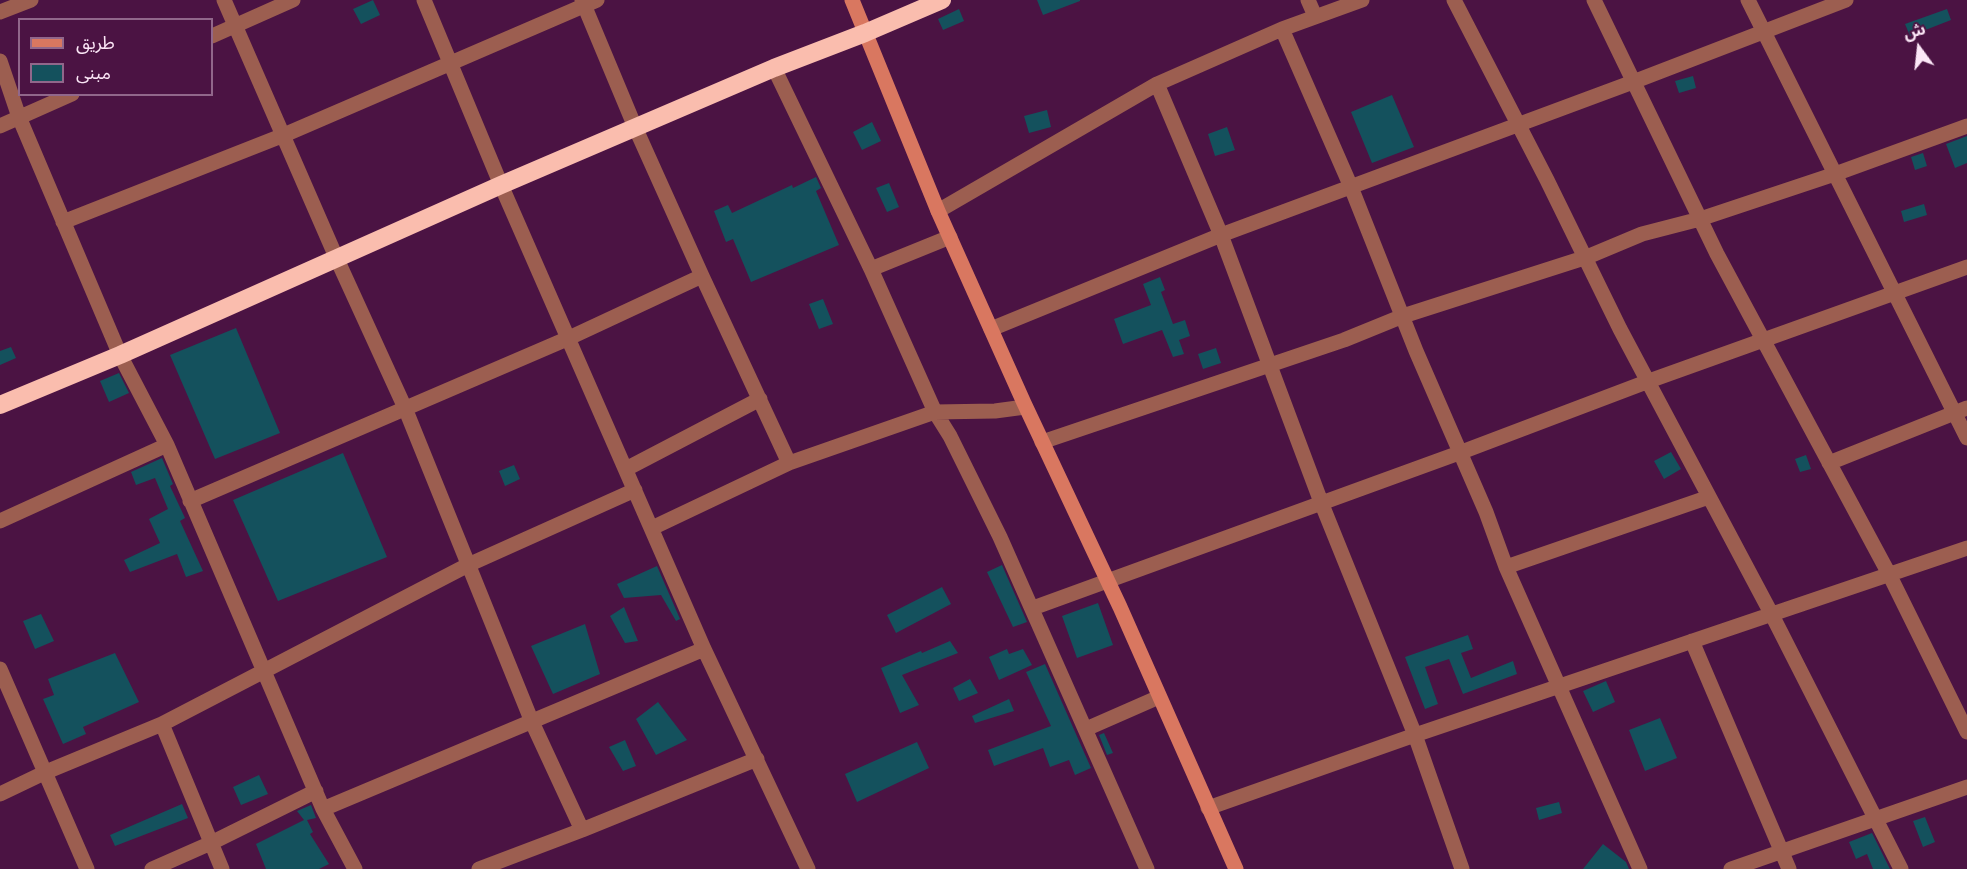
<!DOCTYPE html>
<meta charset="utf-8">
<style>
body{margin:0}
#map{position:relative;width:1967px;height:869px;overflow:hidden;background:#4b1343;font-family:"Noto Sans","Noto Sans Arabic",sans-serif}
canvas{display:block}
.legend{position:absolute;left:18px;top:18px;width:195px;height:78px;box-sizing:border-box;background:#4b1343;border:2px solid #91678b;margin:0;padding:8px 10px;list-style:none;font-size:18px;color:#fbe6f6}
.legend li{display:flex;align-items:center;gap:12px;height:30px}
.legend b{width:30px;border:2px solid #91678b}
.north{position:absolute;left:1889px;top:18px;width:60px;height:60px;-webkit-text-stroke:4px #4b1343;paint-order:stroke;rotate:345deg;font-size:16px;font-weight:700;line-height:24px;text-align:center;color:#fbe6f6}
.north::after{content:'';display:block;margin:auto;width:21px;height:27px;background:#fbe6f6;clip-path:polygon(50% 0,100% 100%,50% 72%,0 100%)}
</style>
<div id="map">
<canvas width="1967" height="869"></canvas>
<ul class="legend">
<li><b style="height:8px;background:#d97760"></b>طريق</li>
<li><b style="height:16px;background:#14515d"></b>مبنى</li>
</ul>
<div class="north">ش</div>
</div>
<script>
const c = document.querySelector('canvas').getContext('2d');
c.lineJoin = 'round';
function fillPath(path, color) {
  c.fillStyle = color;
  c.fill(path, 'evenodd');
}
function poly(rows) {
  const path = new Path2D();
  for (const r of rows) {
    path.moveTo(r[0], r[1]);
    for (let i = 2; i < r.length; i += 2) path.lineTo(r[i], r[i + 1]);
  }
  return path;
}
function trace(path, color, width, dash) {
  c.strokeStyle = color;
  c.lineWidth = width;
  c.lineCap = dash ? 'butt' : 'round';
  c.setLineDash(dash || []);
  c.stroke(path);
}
const building = poly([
 [373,0,380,15,361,24,353,9],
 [1037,0,1080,0,1080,1,1043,15],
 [959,9,964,21,943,30,938,19],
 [1947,9,1951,20,1910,36,1905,24],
 [1693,76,1696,88,1679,93,1675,81],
 [1392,95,1414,147,1372,163,1351,112],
 [1047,110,1051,127,1029,133,1024,116],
 [872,122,881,141,862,150,853,132],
 [1227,127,1235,150,1215,156,1208,134],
 [1967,136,1967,163,1955,168,1946,144],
 [1923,153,1927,166,1915,170,1911,157],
 [816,177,821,188,816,191,839,245,751,282,733,239,726,242,714,211,728,205,732,213,792,185,793,188],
 [889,183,899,207,887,212,876,188],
 [1924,204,1927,215,1904,222,1901,211],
 [1160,277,1165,290,1161,292,1173,324,1185,320,1190,336,1179,340,1184,354,1173,357,1162,330,1123,344,1114,319,1151,305,1143,284],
 [823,299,833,324,819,329,809,304],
 [236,328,280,433,215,459,170,355],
 [11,347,16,358,0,365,0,351],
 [1216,348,1221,363,1203,369,1198,354],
 [119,373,129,393,109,402,100,381],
 [1671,452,1681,469,1664,479,1654,461],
 [343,453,387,557,278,601,233,500],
 [1806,455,1811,469,1800,472,1795,459],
 [162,458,173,484,170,486,185,518,180,521,203,571,186,577,177,554,130,572,124,560,160,543,149,519,168,509,155,478,136,485,131,472],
 [514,465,520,479,505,486,499,471],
 [1002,565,1027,622,1013,627,987,572],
 [657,566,680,619,676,621,661,595,624,598,617,584],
 [942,587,951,604,896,633,887,615],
 [1098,603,1113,645,1077,658,1062,616],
 [624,607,638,641,625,643,610,616],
 [41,614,54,641,35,649,23,621],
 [585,624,600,674,553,694,531,646],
 [1468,635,1473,649,1461,653,1471,678,1513,661,1517,674,1463,694,1449,659,1425,667,1438,704,1425,709,1405,657],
 [950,641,958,653,902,675,919,705,900,713,881,668,921,651,922,653],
 [1007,649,1009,654,1023,649,1032,665,999,680,989,657],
 [115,653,139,702,83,727,86,734,63,744,43,699,54,695,48,679],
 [1045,664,1091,768,1075,775,1069,760,1050,767,1043,748,994,766,988,750,1051,726,1026,672],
 [970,679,978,693,959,701,953,688],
 [1606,681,1615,702,1593,712,1583,691],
 [1009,699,1014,711,975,723,972,716],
 [658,702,687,740,656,755,636,719],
 [1660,718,1677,758,1645,771,1629,730],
 [1104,733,1113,753,1107,755,1099,735],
 [625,740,636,766,623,771,609,747],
 [917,742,929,768,857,802,845,774],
 [259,775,268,794,241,805,233,787],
 [1559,802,1562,813,1539,820,1536,808],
 [182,804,188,818,115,846,110,835],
 [311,805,316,818,307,820,313,832,310,834,329,864,319,869,266,869,256,844,304,820,297,811],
 [1925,817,1935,842,1923,847,1913,821],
 [1872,833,1890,869,1873,869,1867,854,1856,859,1849,842],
 [1603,844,1626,862,1629,869,1583,869]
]);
const street = poly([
 [224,0,336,257,405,408,532,722,582,830],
 [424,0,501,185,704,649,808,869],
 [582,0,635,127,702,276,789,463],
 [1308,0,1315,16],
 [1454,0,1547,180,1620,329,1772,615,1901,869],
 [1594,0,1717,254,1889,574,1967,732],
 [1748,0,1967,438],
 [0,12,31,0],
 [1282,29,1351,187,1416,351,1486,512,1506,567,1640,869],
 [212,36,293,0],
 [0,61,19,117,120,355,167,445,323,809,355,869],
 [774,68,871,269,935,412,950,436,1000,537,1147,869],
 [1157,84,1221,235,1321,502,1415,735,1462,869],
 [0,126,72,94],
 [938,211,1157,84,1282,29,1362,0],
 [63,222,284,135,597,0],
 [871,269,950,237],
 [991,329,1221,235,1633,82,1846,0],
 [1042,442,1344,340,1403,316,1587,257,1642,234,1700,219,1835,174,1967,126],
 [1829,463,1967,408],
 [626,469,760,399],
 [190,501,569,338,702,276],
 [0,521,167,445],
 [652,528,789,463,935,412,995,411,1025,407],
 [1506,567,1709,497],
 [1033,608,1459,453,1649,381,1967,267],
 [1692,641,1789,869],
 [0,669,87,869],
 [162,724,222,869],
 [1086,729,1159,697],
 [0,794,46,772,162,724,468,565,635,490],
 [1208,808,1415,735,1967,548],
 [323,809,704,649],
 [152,869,211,843,316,791],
 [479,869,582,830,757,759],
 [1731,869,1967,787]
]);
const secondary = poly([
 [852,0,938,211,1024,403,1120,607,1236,869]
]);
const highway = poly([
 [0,405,120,355,501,185,774,68,865,33,942,0]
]);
fillPath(building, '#14515d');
trace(street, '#9c5e50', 15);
trace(secondary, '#d97760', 15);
trace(highway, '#fabdae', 18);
</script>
